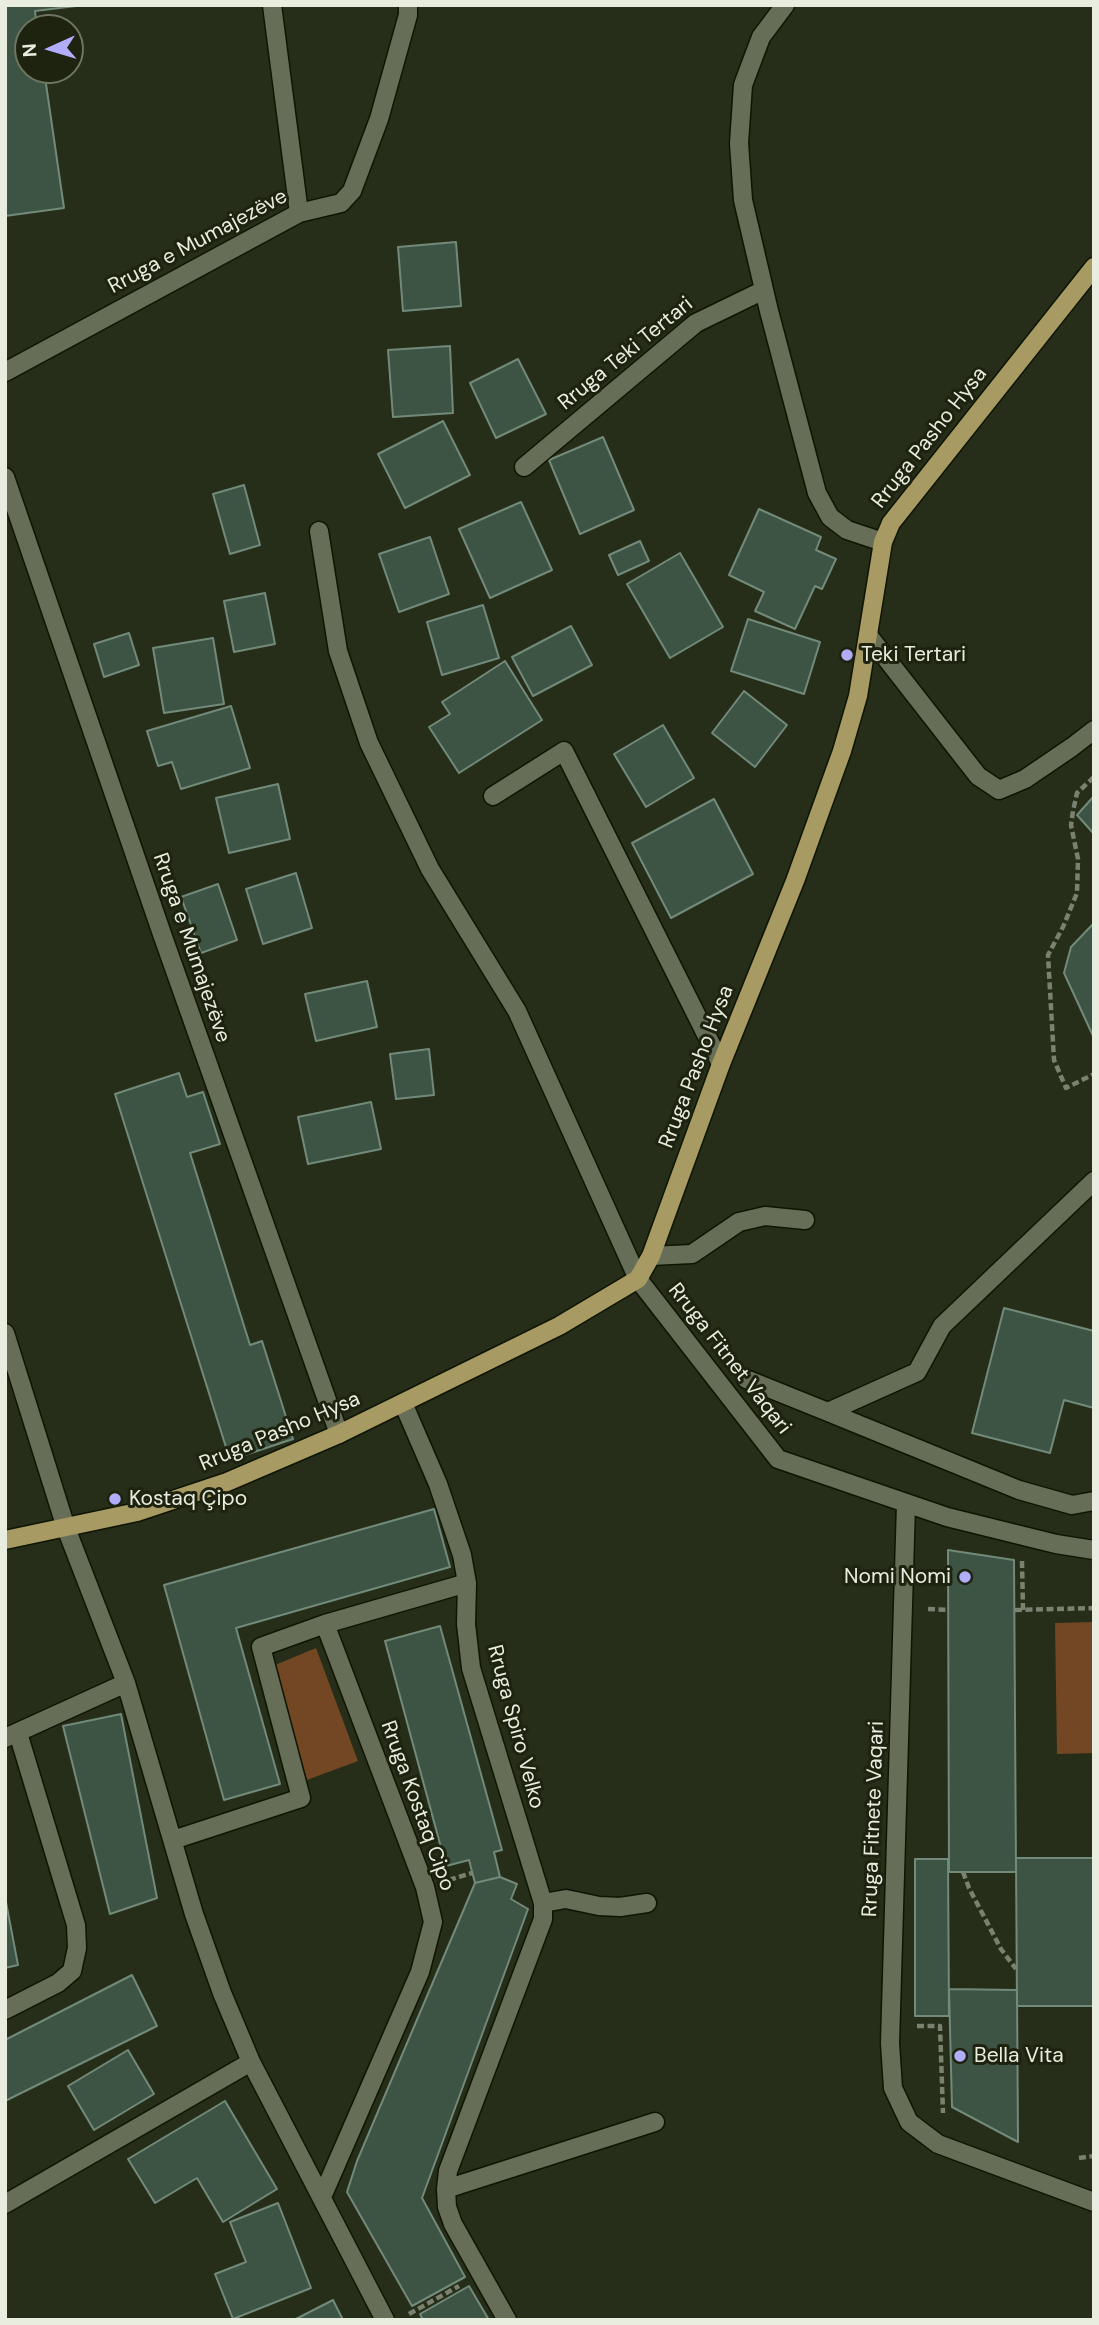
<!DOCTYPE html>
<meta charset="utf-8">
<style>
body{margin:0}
#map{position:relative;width:1099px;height:2325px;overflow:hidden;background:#262d18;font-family:"DM Sans",sans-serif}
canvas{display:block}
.frame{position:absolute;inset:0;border:7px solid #e8ede0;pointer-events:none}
.north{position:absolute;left:14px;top:14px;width:70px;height:70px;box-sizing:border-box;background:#1d230e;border:2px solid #6e7462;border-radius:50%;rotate:266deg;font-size:19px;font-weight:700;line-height:28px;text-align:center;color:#e8ede0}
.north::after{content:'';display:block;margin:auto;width:24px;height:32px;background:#b1adfa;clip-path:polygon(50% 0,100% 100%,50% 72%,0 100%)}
</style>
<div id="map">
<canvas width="1099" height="2325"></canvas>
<div class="frame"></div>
<div class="north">N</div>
</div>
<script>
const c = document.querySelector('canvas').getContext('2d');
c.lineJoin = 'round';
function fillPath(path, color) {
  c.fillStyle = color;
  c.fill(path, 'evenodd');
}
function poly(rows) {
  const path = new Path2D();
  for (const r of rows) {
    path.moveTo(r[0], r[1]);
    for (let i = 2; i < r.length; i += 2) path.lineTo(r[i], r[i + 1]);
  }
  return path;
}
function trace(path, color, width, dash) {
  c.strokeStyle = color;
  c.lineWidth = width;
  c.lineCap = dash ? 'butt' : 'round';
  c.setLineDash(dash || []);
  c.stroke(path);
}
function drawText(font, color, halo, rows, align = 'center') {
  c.font = font + ' "DM Sans",sans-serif';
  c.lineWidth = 6;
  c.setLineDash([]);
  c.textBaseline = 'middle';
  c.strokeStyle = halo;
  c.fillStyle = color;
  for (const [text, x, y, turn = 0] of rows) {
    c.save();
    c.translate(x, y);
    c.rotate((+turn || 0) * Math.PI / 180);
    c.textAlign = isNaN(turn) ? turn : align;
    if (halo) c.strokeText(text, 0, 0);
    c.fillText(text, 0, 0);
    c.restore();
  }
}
const green = poly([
 [1094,1622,1094,1753,1057,1754,1055,1623],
 [316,1648,358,1761,307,1780,275,1665]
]);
const building = poly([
 [5,5,76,6,35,11,37,28,28,28,28,70,44,70,64,208,5,216,5,5],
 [456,242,461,306,403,311,398,247,456,242],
 [450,346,453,413,393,417,388,350,450,346],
 [518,359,546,414,496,438,470,383,518,359],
 [443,421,470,475,405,508,378,454,443,421],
 [603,437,634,510,580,534,549,460,603,437],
 [244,485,260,545,230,554,213,494,244,485],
 [521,502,552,570,490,598,459,529,521,502],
 [759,509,821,537,816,550,836,559,822,589,815,586,795,629,755,611,764,592,729,575,759,509],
 [430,537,449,594,399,612,379,554,430,537],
 [640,541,649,561,618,575,609,555,640,541],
 [680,553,723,627,670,658,627,584,680,553],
 [265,593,275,644,234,652,224,601,265,593],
 [483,605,499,658,442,675,427,622,483,605],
 [748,619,820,642,804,694,731,671,748,619],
 [571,626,592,665,533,696,512,657,571,626],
 [129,633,139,665,104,677,94,644,129,633],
 [213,638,224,704,164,713,153,648,213,638],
 [505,661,542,720,459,773,429,727,450,714,442,702,505,661],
 [744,691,787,725,755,767,712,733,744,691],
 [231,706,250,768,181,789,172,762,158,766,147,731,231,706],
 [663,725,694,778,646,807,614,754,663,725],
 [278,784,290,839,229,853,216,798,278,784],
 [1094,796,1094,834,1077,815,1094,796],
 [714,799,753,874,671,918,632,843,714,799],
 [296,873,312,928,263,944,246,889,296,873],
 [218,884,237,940,201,953,181,897,218,884],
 [1094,923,1094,1038,1064,973,1071,947,1094,923],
 [367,981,377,1027,316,1041,305,994,367,981],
 [429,1049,434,1095,396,1099,390,1054,429,1049],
 [179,1073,187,1097,203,1092,220,1144,190,1153,250,1345,262,1341,293,1439,230,1460,115,1094,179,1073],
 [371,1102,381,1149,308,1164,298,1117,371,1102],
 [1004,1308,1094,1331,1094,1408,1064,1400,1050,1453,972,1433,1004,1308],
 [434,1509,450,1567,236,1628,280,1784,224,1800,164,1585,434,1509],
 [948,1550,1014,1560,1016,1872,949,1872,948,1550],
 [440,1626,502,1850,494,1852,500,1877,475,1883,469,1860,446,1866,385,1641,440,1626],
 [121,1714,157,1898,110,1914,63,1726,121,1714],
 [1016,1858,1094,1858,1094,2006,1017,2006,1016,1858],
 [915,1859,948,1859,949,2016,915,2016,915,1859],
 [500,1877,517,1884,511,1899,528,1909,422,2198,465,2277,412,2306,347,2192,357,2161,475,1883,500,1877],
 [5,1897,18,1965,5,1968,5,1897],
 [132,1975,157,2026,5,2101,5,2040,132,1975],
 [949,1989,1017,1990,1018,2142,952,2107,949,1989],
 [128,2050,154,2094,94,2130,68,2086,128,2050],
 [225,2101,277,2189,223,2222,197,2178,155,2203,128,2159,225,2101],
 [278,2203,311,2288,233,2319,215,2274,246,2262,230,2222,278,2203],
 [469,2286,489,2320,423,2320,420,2314,469,2286],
 [333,2300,343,2320,294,2320,333,2300]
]);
const path = poly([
 [1094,777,1077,793,1073,811,1071,825,1078,859,1077,893,1063,927,1048,955,1054,1060,1066,1088,1094,1074],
 [1022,1561,1023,1610],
 [928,1609,949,1610],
 [1015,1610,1094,1608],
 [963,1872,969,1888,1001,1949,1016,1969],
 [449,1880,472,1873],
 [917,2026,940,2026,943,2113],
 [1079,2158,1094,2156],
 [409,2314,459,2286]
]);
const minor = poly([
 [272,5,299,213],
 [785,5,761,37,743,85,739,143,743,200,769,311,817,493,830,517,847,530,883,542],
 [5,372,299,213,341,203,352,191,379,119,408,15,408,5],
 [524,467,696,323,764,290],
 [5,477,162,934,339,1434],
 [319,531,338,651,369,743,430,869,517,1011,638,1279,778,1459,947,1517,1056,1544,1094,1550],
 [868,635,978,776,999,790,1025,779,1072,747,1094,730],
 [493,796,564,751,721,1064],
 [651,1256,692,1254,739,1222,765,1216,805,1220],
 [5,1333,66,1528,126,1683,194,1914,222,1993,251,2062,385,2320],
 [746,1379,828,1412,917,1372,942,1326,1094,1181],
 [403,1403,438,1484,462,1555,467,1583,466,1624,471,1668,543,1903,543,1919,448,2171,446,2189,447,2207,453,2224,507,2320],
 [828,1412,1019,1490,1072,1505,1094,1501],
 [906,1504,890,2043,893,2088,909,2122,938,2144,1094,2202],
 [5,1738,126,1683],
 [173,1840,301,1798,261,1647,325,1624,467,1583],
 [543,1903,566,1899,599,1906,620,1907,647,1903],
 [5,2010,58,1983,72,1971,77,1948,76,1925,18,1733],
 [446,2189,655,2122],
 [322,2197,420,1972,433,1922,425,1887,325,1624],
 [5,2204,251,2062]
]);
const major = poly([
 [5,1540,137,1512,227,1482,339,1434,559,1326,638,1279,651,1256,721,1064,795,881,842,751,858,696,883,542,891,523,1094,267]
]);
const markers = [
 [847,655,7,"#b1adfa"],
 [115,1499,7,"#b1adfa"],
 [965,1577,7,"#b1adfa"],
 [960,2056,7,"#b1adfa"]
];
const streetNames = [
 ["Rruga e Mumajezëve",198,242,-28],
 ["Rruga Teki Tertari",626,354,-39],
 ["Rruga Pasho Hysa",930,438,-52],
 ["Rruga e Mumajezëve",191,948,71],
 ["Rruga Pasho Hysa",697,1067,-69],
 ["Rruga Fitnet Vaqari",729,1359,52],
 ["Rruga Pasho Hysa",280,1432,-23],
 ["Rruga Spiro Velko",515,1727,75],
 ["Rruga Kostaq Cipo",417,1806,70],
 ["Rruga Fitnete Vaqari",874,1819,-88]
];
const poiNames = [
 ["Teki Tertari",861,655],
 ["Kostaq Çipo",129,1499],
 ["Nomi Nomi",951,1577,"right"],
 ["Bella Vita",974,2056]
];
fillPath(green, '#734723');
fillPath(building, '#3d5344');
trace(building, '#728a7a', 2);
trace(minor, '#0f1503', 21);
trace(major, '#0f1503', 21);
trace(path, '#7b8170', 4.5, [7, 3.5]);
trace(minor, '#666e57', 18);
trace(major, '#a79a63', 18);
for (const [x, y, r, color] of markers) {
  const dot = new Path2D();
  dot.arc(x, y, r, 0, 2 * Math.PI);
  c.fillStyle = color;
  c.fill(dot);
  trace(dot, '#1d230e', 2.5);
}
drawText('21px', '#e8ede0', '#1d230e', streetNames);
drawText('21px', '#e8ede0', '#1d230e', poiNames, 'left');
</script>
